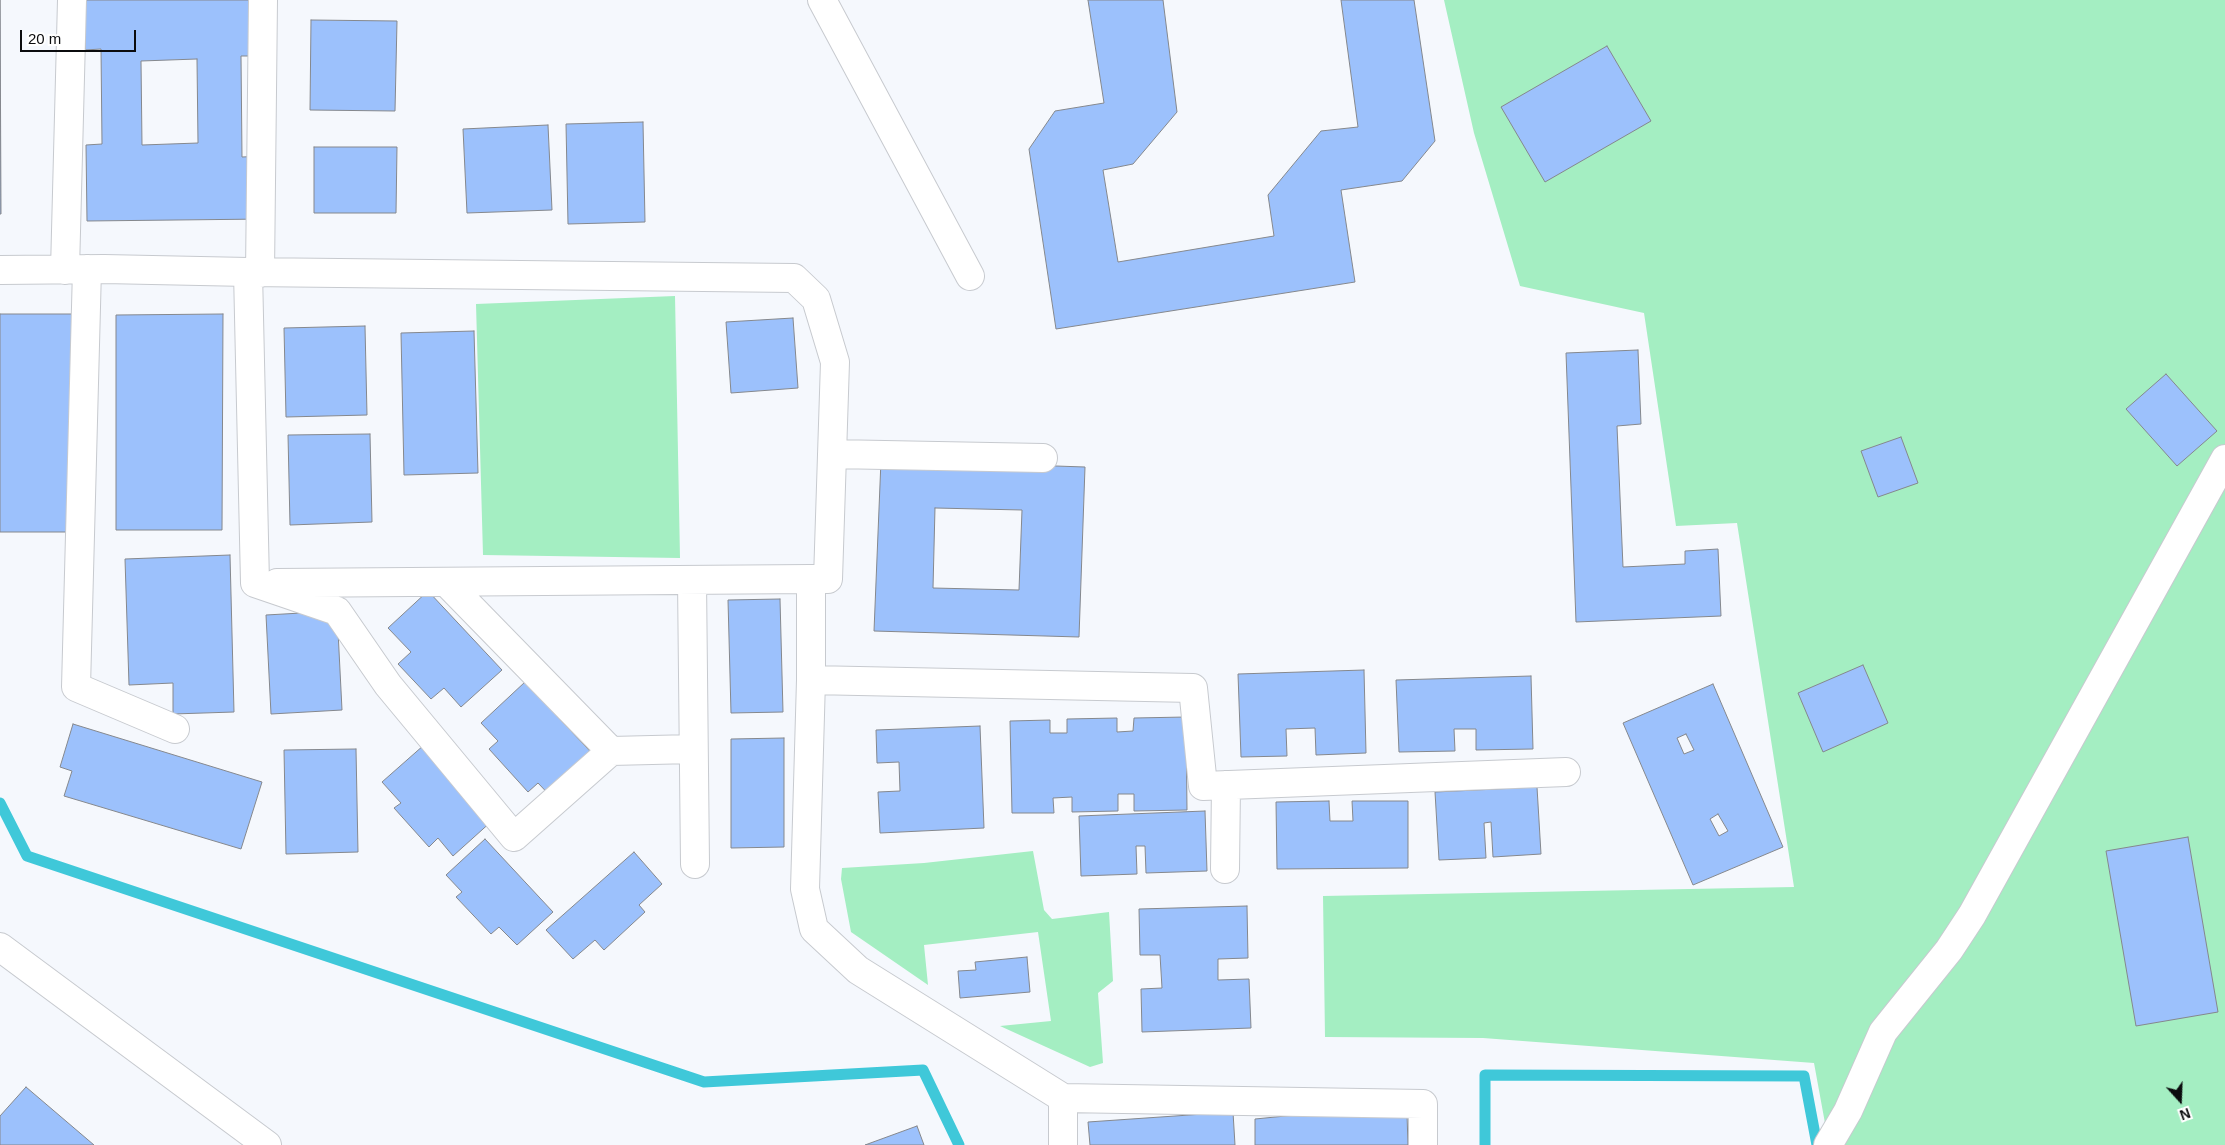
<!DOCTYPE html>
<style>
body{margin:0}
#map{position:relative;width:2225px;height:1145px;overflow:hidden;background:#f5f8fd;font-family:Arial,sans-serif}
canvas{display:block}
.north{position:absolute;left:2155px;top:1075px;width:50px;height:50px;-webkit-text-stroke:4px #fff;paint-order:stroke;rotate:160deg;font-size:14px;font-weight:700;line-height:20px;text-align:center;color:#0b0c0e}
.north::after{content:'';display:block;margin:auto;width:18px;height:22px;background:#0b0c0e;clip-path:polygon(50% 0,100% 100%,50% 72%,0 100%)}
.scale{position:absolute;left:20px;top:30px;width:116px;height:22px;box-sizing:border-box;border:2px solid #0b0c0e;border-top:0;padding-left:6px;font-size:15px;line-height:18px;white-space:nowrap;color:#0b0c0e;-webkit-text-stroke:4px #fff;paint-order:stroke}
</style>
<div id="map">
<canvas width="2225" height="1145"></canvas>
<div class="north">N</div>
<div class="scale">20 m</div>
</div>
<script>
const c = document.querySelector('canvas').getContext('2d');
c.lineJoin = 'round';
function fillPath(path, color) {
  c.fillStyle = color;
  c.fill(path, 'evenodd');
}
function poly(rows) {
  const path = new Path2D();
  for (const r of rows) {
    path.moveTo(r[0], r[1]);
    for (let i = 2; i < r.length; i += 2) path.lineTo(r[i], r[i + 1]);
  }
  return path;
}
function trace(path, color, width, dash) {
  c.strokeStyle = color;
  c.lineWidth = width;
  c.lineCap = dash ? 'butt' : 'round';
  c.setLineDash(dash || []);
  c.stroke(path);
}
const green = poly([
 [1444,0,2225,0,2225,1145,1829,1145,1814,1063,1483,1038,1325,1037,1323,896,1794,887,1737,523,1676,526,1644,313,1520,286,1474,133],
 [675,296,680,558,483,555,476,304],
 [1033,851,1044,910,1052,919,1109,912,1113,981,1098,993,1103,1063,1090,1067,1000,1026,1051,1021,1038,932,924,945,928,985,851,932,841,879,842,868,924,863]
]);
const stream = poly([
 [0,803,27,856,704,1082,923,1070,959,1145],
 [1485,1145,1485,1075,1804,1076,1817,1145]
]);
const building = poly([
 [0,0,1,214,0,214,0,0],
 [85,0,263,0,264,56,241,56,242,157,265,156,265,219,87,221,86,145,102,144,101,49,85,50,85,0],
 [197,59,198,143,142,145,141,61,197,59],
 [1088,0,1163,0,1177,112,1133,164,1103,170,1118,262,1274,236,1268,195,1321,131,1358,127,1341,0,1414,0,1435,141,1402,181,1341,190,1355,282,1056,329,1029,149,1055,111,1104,103,1088,0],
 [311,20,397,21,395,111,310,110,311,20],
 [1607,46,1651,121,1545,182,1501,107,1607,46],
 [643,122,645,222,568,224,566,124,643,122],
 [548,125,552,210,467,213,463,129,548,125],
 [314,147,397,147,396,213,314,213,314,147],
 [0,314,74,314,73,532,0,532,0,314],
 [223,314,222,530,116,530,116,315,223,314],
 [793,318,798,388,731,393,726,322,793,318],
 [365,326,367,415,286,417,284,328,365,326],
 [474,331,478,473,404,475,401,333,474,331],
 [1638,350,1641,424,1617,426,1623,567,1685,564,1685,551,1718,549,1721,616,1576,622,1566,353,1638,350],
 [2166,374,2217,431,2177,466,2126,409,2166,374],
 [370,434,372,522,290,525,288,435,370,434],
 [1901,437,1918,483,1878,497,1861,451,1901,437],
 [881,460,1085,467,1079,637,874,631,881,460],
 [935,508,1022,510,1019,590,933,588,935,508],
 [230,555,234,712,173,714,173,683,129,685,125,559,230,555],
 [428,591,502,670,461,707,444,688,431,699,398,664,411,652,388,628,428,591],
 [780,599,783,712,731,713,728,600,780,599],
 [337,611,342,710,271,714,266,615,337,611],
 [1863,665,1888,723,1823,752,1798,693,1863,665],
 [1364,670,1366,753,1316,755,1315,728,1286,729,1287,756,1241,757,1238,674,1364,670],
 [1531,676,1533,749,1476,750,1476,729,1454,729,1455,751,1399,752,1396,680,1531,676],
 [525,682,602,764,558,804,538,783,528,792,489,749,498,741,481,723,525,682],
 [1713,684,1783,847,1693,885,1623,723,1713,684],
 [1686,734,1694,750,1684,754,1677,738,1686,734],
 [1718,814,1728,831,1719,836,1710,819,1718,814],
 [1186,717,1187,810,1134,811,1134,794,1118,794,1118,811,1072,812,1072,797,1053,798,1054,813,1012,813,1010,721,1050,720,1050,733,1067,733,1067,719,1117,718,1117,732,1133,731,1134,718,1186,717],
 [73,724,262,782,241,849,64,796,72,771,60,767,73,724],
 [980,726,984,828,880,833,878,792,900,791,899,762,877,763,876,730,980,726],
 [784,738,784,847,731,848,731,739,784,738],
 [424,745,493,820,453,856,438,838,429,847,394,808,401,803,382,782,424,745],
 [356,749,358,852,286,854,284,750,356,749],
 [1537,787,1541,854,1493,857,1491,822,1484,823,1486,858,1439,860,1435,792,1537,787],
 [1329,801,1330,821,1353,821,1352,801,1408,801,1408,868,1277,869,1276,802,1329,801],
 [1205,811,1207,871,1146,873,1145,846,1136,846,1137,874,1081,876,1079,816,1205,811],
 [2188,837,2218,1012,2136,1026,2106,851,2188,837],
 [485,839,553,912,517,945,499,927,491,934,456,897,462,892,446,875,485,839],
 [634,852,662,884,639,905,645,912,604,950,595,940,573,959,546,930,634,852],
 [1247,906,1248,958,1218,959,1218,980,1249,979,1251,1028,1142,1032,1141,989,1162,988,1160,955,1140,955,1139,909,1247,906],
 [1027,957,1030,992,960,998,958,971,976,970,975,962,1027,957],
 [26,1087,94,1145,0,1145,0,1116,26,1087],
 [1398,1105,1407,1114,1408,1145,1255,1145,1255,1119,1398,1105],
 [1233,1112,1235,1145,1090,1145,1088,1122,1233,1112],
 [917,1126,924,1145,865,1145,917,1126]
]);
const street = poly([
 [822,0,970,276],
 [87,269,76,687,175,729],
 [0,270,104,269,248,272],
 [65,270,72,0],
 [260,273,263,0],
 [832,454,1043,458],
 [692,580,695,864],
 [255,583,248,272,794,278,816,299,835,362,828,579,811,579,811,680,1193,688,1203,786,1566,772],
 [255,583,337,611,388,685,514,837,611,751,446,582],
 [277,583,811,579],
 [811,680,805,889,814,929,858,970,1063,1098,1423,1104,1423,1145],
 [611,751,693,749],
 [1225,869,1226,785],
 [0,947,267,1145],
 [1063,1098,1063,1145],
 [1828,1145,1848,1111,1883,1032,1949,950,1972,915,2225,459]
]);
fillPath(green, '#a4eec2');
trace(stream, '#3fc8d9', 11);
fillPath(building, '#9cc1fc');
trace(building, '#85888d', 1);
trace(street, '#c7cacf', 30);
trace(street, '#fff', 28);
</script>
